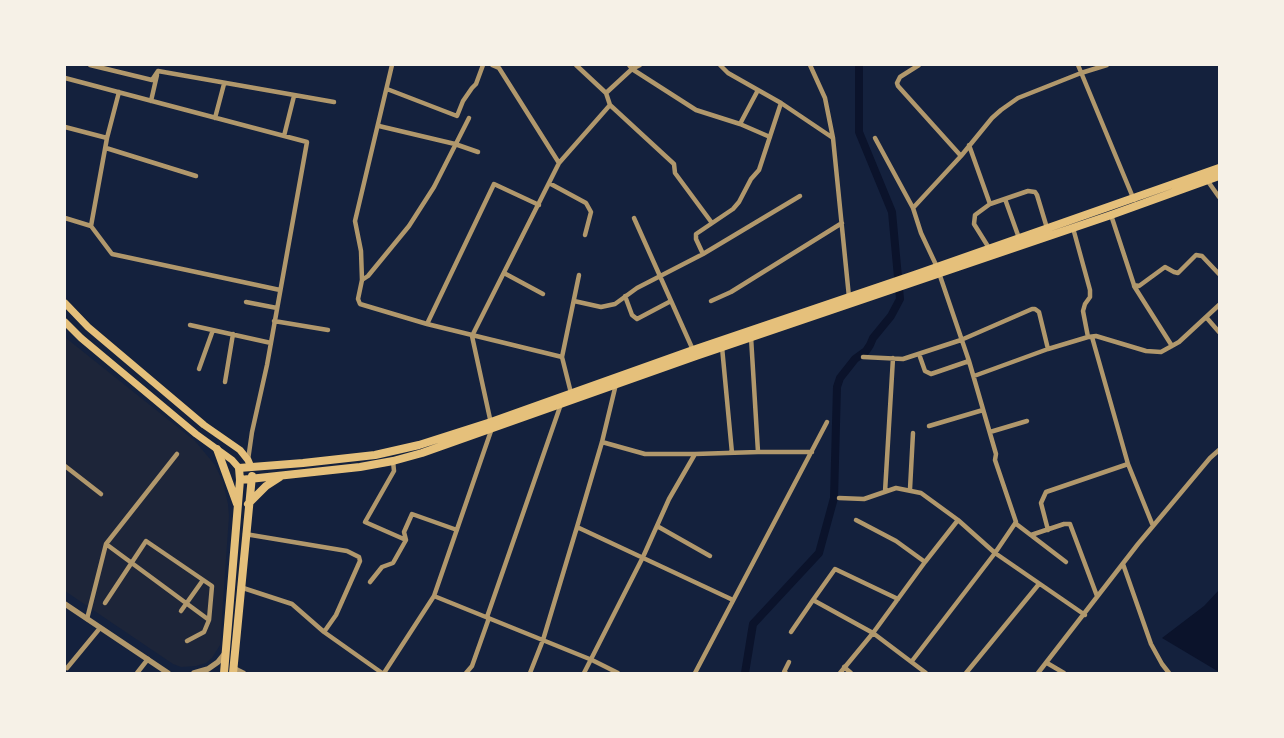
<!DOCTYPE html>
<style>
body{margin:0}
#map{position:relative;width:1284px;height:738px;overflow:hidden;background:#14213d;font-family:Merriweather,serif}
canvas{display:block}
.frame{position:absolute;inset:0;border:66px solid #f6f1e7;pointer-events:none}
</style>
<div id="map">
<canvas width="1284" height="738"></canvas>
<div class="frame"></div>
</div>
<script>
const c = document.querySelector('canvas').getContext('2d');
c.lineJoin = 'round';
function fillPath(path, color) {
  c.fillStyle = color;
  c.fill(path, 'evenodd');
}
function poly(rows) {
  const path = new Path2D();
  for (const r of rows) {
    path.moveTo(r[0], r[1]);
    for (let i = 2; i < r.length; i += 2) path.lineTo(r[i], r[i + 1]);
  }
  return path;
}
function trace(path, color, width, dash) {
  c.strokeStyle = color;
  c.lineWidth = width;
  c.lineCap = dash ? 'butt' : 'round';
  c.setLineDash(dash || []);
  c.stroke(path);
}
const green = poly([
 [66,338,195,441,215,465,223,482,228,504,229,516,220,645,212,658,206,663,196,666,181,667,173,664,65,591,65,340]
]);
const water = poly([
 [1219,590,1219,672,1162,638,1204,606]
]);
const canal = poly([
 [745,673,753,624,819,553,834,498,837,387,840,378,855,359,866,351,870,345,873,338,891,316,900,299,892,212,859,132,859,65]
]);
const minor = poly([
 [90,65,152,80,158,71,334,102],
 [392,65,355,221,361,251,362,280,358,299,360,304,427,324,562,357],
 [492,65,499,68,559,163],
 [576,65,606,93],
 [629,65,632,69,696,110,740,124,758,90],
 [640,65,632,69,606,93,610,105,674,164,675,173,712,223],
 [720,65,728,73,781,103,833,138],
 [810,65,825,98,833,138,849,297],
 [919,65,900,77,897,83,898,86,961,156],
 [1078,65,1134,200],
 [65,78,307,142,267,365,252,432,248,460],
 [387,89,457,116,463,101,472,88,476,84,483,65],
 [151,101,157,75],
 [215,118,224,84],
 [740,124,770,137],
 [379,126,455,144,478,152],
 [65,127,107,138],
 [284,136,294,96],
 [875,138,913,208,921,233,937,267,969,361,996,454,995,460,1016,522,995,553,912,661],
 [969,145,990,204],
 [106,148,196,176],
 [1207,180,1219,197],
 [549,183,586,203,591,212,585,235],
 [1005,199,1019,238],
 [913,208,961,156,992,118,1001,110,1018,98,1081,73,1107,65],
 [1111,215,1134,285,1139,286,1165,267,1174,272,1178,273,1196,255,1202,256,1219,274],
 [65,218,91,226,112,254,280,290],
 [634,218,693,350],
 [91,226,107,138,119,92],
 [1073,228,1090,290,1090,297,1085,304,1083,311,1088,337],
 [989,248,974,224,975,215,990,204,1028,191,1035,192,1037,195,1047,228],
 [703,254,696,239,696,234,733,209,739,202,751,179,759,170,781,103],
 [504,273,543,294],
 [362,280,368,276,409,226,434,187,469,118],
 [1134,286,1172,346],
 [625,296,632,315,637,319,671,301],
 [574,301,601,307,615,304,637,288,703,254,800,196],
 [711,301,731,292,842,223],
 [246,302,277,308],
 [1206,317,1219,332],
 [274,321,328,330],
 [427,324,494,184,539,205],
 [190,325,271,343],
 [751,337,758,452,812,452],
 [1092,337,1128,464],
 [722,347,732,453],
 [919,354,925,371,931,374,969,361],
 [863,357,903,359,961,340,1032,309,1035,309,1039,312,1048,349],
 [199,369,213,330],
 [974,376,1048,349,1088,337,1096,336,1146,351,1161,352,1179,342,1219,305],
 [225,382,233,334],
 [571,393,562,357,579,275],
 [929,426,983,410],
 [990,432,1027,421],
 [602,442,645,454,695,454],
 [393,461,394,471,390,478,365,522,406,540],
 [65,466,101,494],
 [910,489,913,433],
 [885,492,893,358],
 [839,498,864,499,896,488,921,493,958,520,995,553,1085,615],
 [856,520,896,541,925,562],
 [1015,523,1066,562],
 [657,526,710,556],
 [577,527,733,600],
 [1048,530,1041,503,1046,492,1128,464,1153,526],
 [245,534,347,551,359,557,360,561,336,615,324,632],
 [1031,535,1064,524,1070,524,1097,596],
 [106,544,209,620],
 [1123,564,1151,644,1162,664,1169,673],
 [370,582,382,567,393,563,406,540,404,532,412,514,457,530],
 [240,587,292,604,324,632,382,673],
 [434,596,492,428,472,336,559,163,610,105],
 [813,600,835,569,898,599],
 [105,603,146,541,212,586,209,620,204,632,187,641],
 [181,611,203,580],
 [487,617,561,404],
 [87,619,106,544,177,454],
 [791,632,813,600,873,633,926,673],
 [1047,663,1064,673],
 [844,667,851,673],
 [67,668,100,628],
 [234,668,244,673],
 [137,673,148,659],
 [384,673,434,596,592,660,618,673],
 [466,673,472,666,489,618],
 [530,673,543,640,577,527,602,442,616,384],
 [584,673,643,557,669,499,695,454,758,452],
 [695,673,827,422],
 [786,673,784,672,789,662],
 [840,673,873,633,925,562,958,520],
 [966,673,1039,584],
 [1038,673,1138,544,1210,458,1219,450]
]);
const tertiary = poly([
 [65,604,168,673],
 [194,673,208,669,218,662,226,652]
]);
const primary = poly([
 [65,303,88,327,204,425,240,450,248,460,251,467],
 [65,322,81,338,196,434,232,460,239,468]
]);
const trunk = poly([
 [217,449,237,504],
 [240,480,360,467,393,461,422,453,696,356,1111,215,1219,176],
 [248,504,266,486,280,477],
 [224,673,240,480,239,468,303,463,375,455,419,445,491,422,693,350,917,274,1219,168],
 [233,673,252,476]
]);
fillPath(green, '#1d2539');
fillPath(water, '#0b132b');
trace(canal, '#0b132b', 8);
trace(minor, '#b1986c', 4.5);
trace(tertiary, '#b1986c', 5.5);
trace(primary, '#e5c07b', 7);
trace(trunk, '#e5c07b', 8);
</script>
